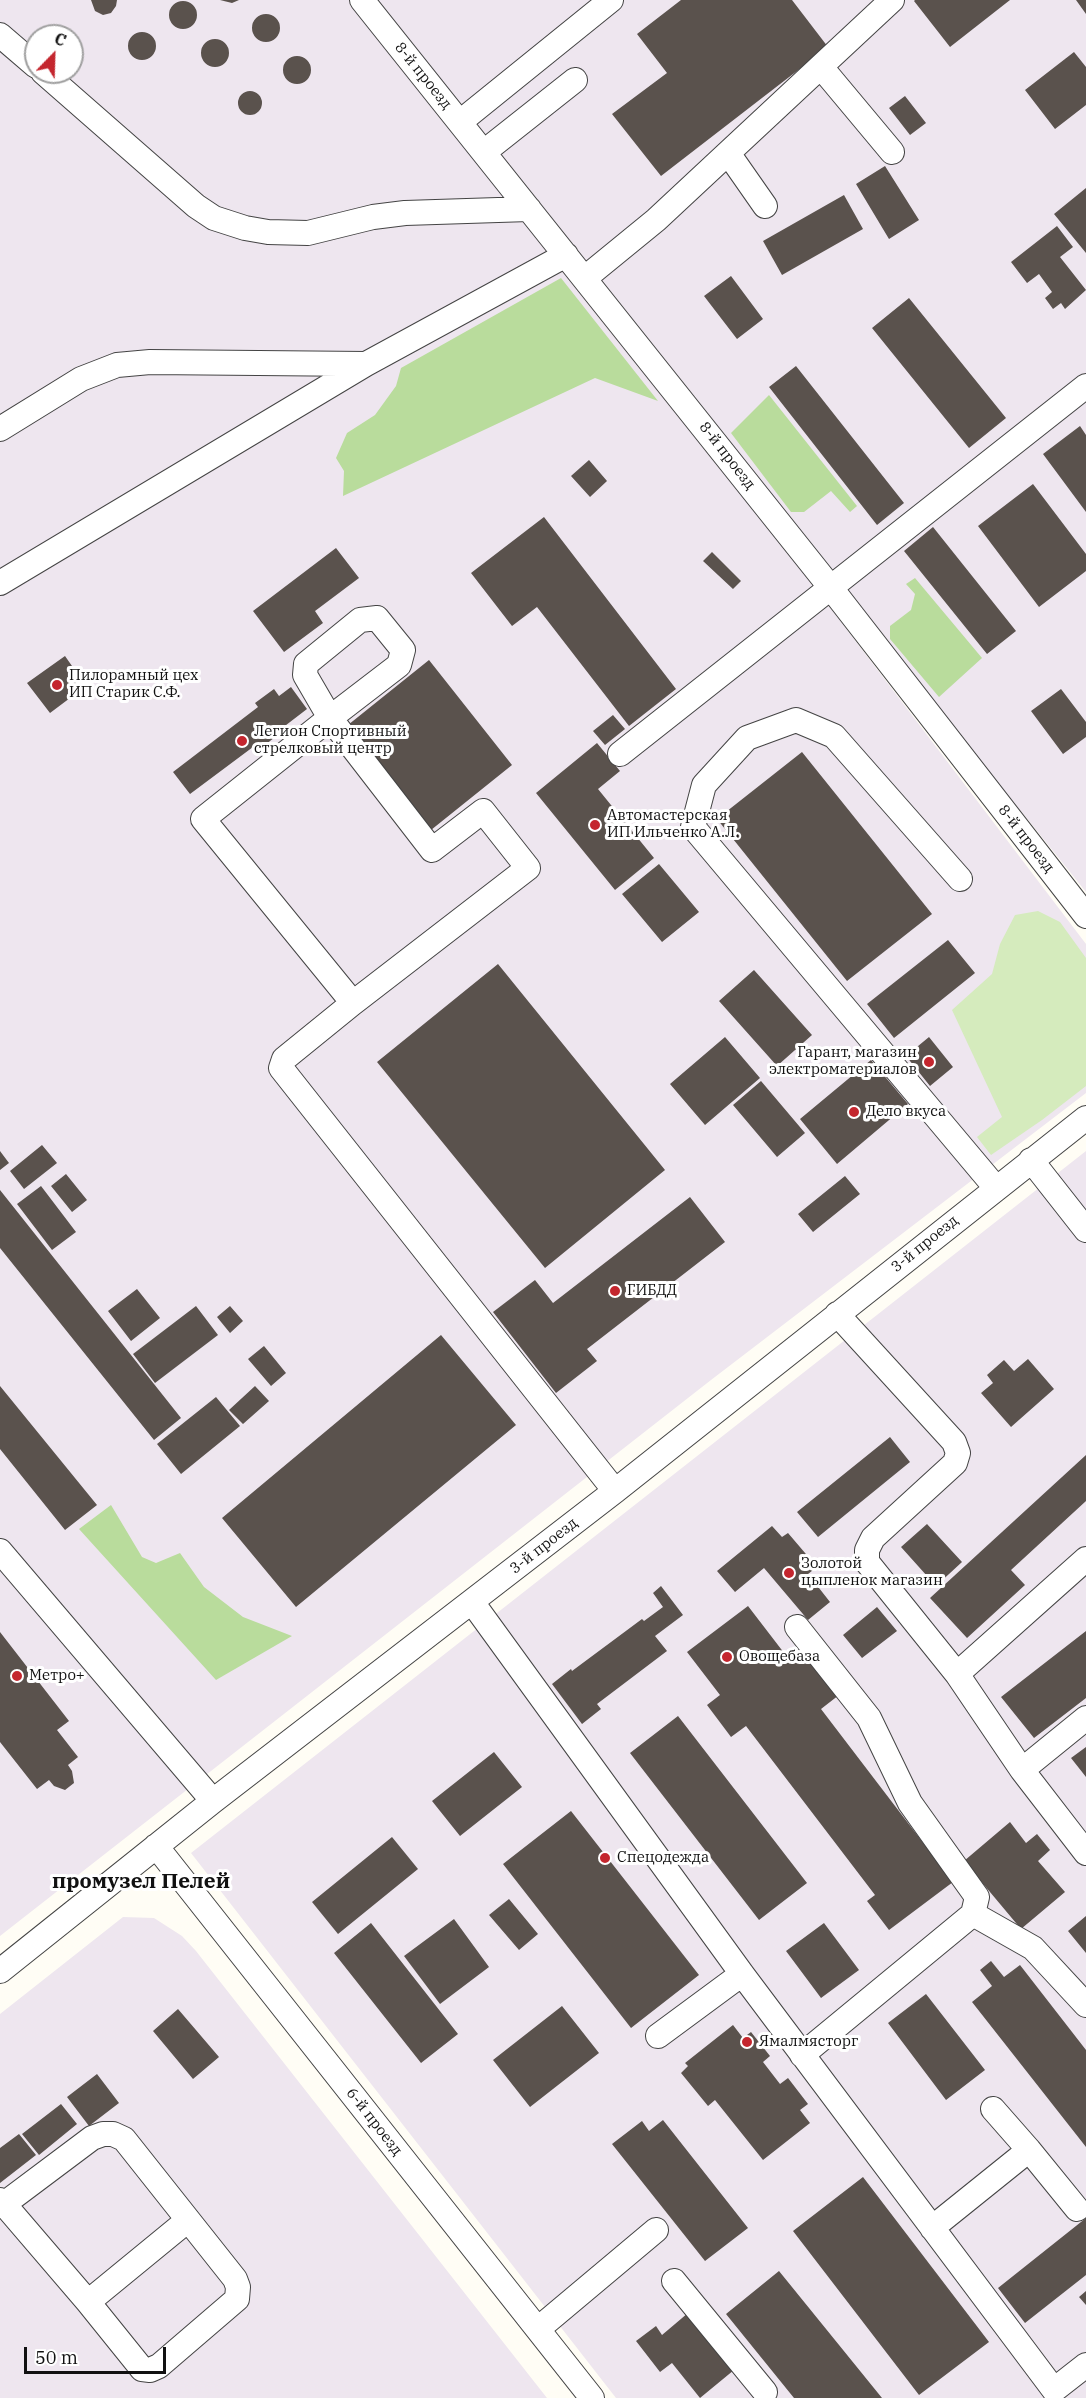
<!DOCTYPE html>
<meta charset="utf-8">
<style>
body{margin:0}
#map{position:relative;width:1086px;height:2398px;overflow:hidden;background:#fffdf5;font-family:"IBM Plex Serif",serif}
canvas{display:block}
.north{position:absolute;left:24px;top:24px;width:60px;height:60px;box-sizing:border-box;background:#fff;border:2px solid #a0a0a0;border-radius:50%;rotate:23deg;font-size:16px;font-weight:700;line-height:24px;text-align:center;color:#111}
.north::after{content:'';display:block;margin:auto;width:21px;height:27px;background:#c4262e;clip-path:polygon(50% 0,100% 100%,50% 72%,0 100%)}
.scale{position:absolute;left:24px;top:2347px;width:142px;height:27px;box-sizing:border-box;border:3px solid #111;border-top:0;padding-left:8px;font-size:18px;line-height:21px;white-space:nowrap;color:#111;-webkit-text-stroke:4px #fff;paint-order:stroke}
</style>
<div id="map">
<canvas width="1086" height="2398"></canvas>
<div class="north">С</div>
<div class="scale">50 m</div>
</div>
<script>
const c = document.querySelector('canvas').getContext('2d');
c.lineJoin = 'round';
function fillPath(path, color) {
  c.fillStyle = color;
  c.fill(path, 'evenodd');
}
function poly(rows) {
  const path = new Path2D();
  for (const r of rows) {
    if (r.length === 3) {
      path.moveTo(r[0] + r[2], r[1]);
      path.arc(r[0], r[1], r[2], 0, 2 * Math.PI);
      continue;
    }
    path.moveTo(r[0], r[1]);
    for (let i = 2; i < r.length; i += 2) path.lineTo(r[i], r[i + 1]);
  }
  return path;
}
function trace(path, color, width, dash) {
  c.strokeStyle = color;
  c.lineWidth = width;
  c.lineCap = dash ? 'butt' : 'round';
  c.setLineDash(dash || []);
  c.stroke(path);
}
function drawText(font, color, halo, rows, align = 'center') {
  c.font = font + ' "IBM Plex Serif",serif';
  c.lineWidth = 6;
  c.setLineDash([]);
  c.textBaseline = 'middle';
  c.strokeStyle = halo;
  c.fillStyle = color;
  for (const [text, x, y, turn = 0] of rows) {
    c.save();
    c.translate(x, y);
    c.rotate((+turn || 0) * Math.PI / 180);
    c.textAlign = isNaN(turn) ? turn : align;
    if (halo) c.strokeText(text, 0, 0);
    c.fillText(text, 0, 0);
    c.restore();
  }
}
const industrial = poly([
 [0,0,354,0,651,372,1086,944,1086,1093,711,1380,0,1936],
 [36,36,72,36,72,72,36,72],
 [369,0,1086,0,1086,892,774,504],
 [1086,1151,1086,2398,616,2398,191,1853],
 [123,1917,154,1918,182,1936,196,1951,547,2398,0,2398,0,2014]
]);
const green = poly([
 [1038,911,1060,922,1086,958,1086,1086,1042,1120,991,1155,977,1137,1002,1117,952,1010,992,974,1000,944,1015,915]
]);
const forest = poly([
 [561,278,658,401,595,378,343,496,344,471,336,458,347,433,375,415,396,386,401,368],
 [769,395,857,506,850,512,831,491,804,512,791,512,731,433],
 [915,578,982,658,939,697,890,639,890,626,911,610,915,594,906,584],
 [111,1505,142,1557,156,1563,180,1553,204,1587,243,1617,292,1636,216,1680,79,1529]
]);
const building = poly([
 [91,0,117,0,116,6,111,13,103,15,95,11],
 [220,0,239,0,232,3],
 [681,0,792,0,828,47,661,176,612,114,667,73,637,34],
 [915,0,1010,0,950,47,914,1],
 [1076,0,1086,0,1086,14],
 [183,15,14],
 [266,28,14],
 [142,46,14],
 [215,53,14],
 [1074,52,1086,67,1086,105,1055,129,1025,90],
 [297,70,14],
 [250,103,12],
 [905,96,926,123,910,135,889,108],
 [885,166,919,220,889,239,856,184],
 [1086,188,1086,253,1054,214],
 [844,195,863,229,782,275,763,241],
 [1057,226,1073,247,1060,257,1086,290,1065,309,1061,303,1053,309,1045,298,1052,292,1039,274,1027,283,1011,262],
 [731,276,763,319,737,339,704,296],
 [909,298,1006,418,969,448,872,328],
 [796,366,904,503,877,525,769,387],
 [1080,426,1086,435,1086,512,1043,454],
 [589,460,607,481,590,497,571,476],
 [1033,484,1086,554,1086,571,1039,607,978,526],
 [544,517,676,689,629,726,537,607,512,626,471,573],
 [933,527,1016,631,987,654,904,551],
 [336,548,359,578,315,611,323,623,284,652,253,611],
 [712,552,741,581,733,589,703,561],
 [65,656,86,686,50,713,27,683],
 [429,660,512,765,431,830,348,725],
 [291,687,307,709,277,732,279,734,256,752,253,747,190,794,173,772,258,707,255,703,274,689,279,696],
 [1061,689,1086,722,1086,737,1063,754,1031,711],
 [613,715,625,729,605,745,593,731],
 [597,743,620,771,598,789,654,858,615,890,536,793],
 [802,752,932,914,847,981,717,819],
 [659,864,699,912,662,942,622,894],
 [948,940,975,973,894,1038,867,1004],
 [498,964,665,1170,545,1268,377,1062],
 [754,970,812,1035,777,1066,719,1001],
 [725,1037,760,1078,705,1125,670,1084],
 [929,1037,953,1067,930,1086,906,1056],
 [871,1060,908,1104,837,1164,800,1119],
 [761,1081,805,1133,777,1157,733,1105],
 [42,1145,57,1163,24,1189,10,1171],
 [0,1151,9,1163,0,1170],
 [66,1174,87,1200,72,1212,51,1186],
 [845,1176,860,1194,813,1232,798,1214],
 [41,1186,76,1232,52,1250,17,1204],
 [0,1190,181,1418,154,1440,0,1248],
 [690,1197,725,1242,587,1349,597,1361,556,1393,493,1312,535,1280,553,1303],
 [137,1289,160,1318,131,1341,108,1311],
 [196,1306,218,1335,155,1383,133,1354],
 [230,1306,243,1321,230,1333,217,1317],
 [441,1335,516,1425,296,1607,222,1518],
 [264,1346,286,1373,271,1386,248,1359],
 [1028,1359,1054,1389,1011,1427,981,1393,993,1383,987,1375,1004,1360,1014,1371],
 [0,1386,97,1505,65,1530,0,1449],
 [255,1386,269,1401,243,1424,229,1410],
 [216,1397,240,1426,181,1474,157,1444],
 [890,1437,910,1462,818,1537,797,1512],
 [1086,1455,1086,1501,1011,1570,1025,1585,967,1638,930,1598],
 [927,1524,962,1562,936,1586,901,1547],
 [772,1526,782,1537,788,1533,817,1567,808,1574,830,1602,808,1620,764,1568,735,1592,717,1571],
 [661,1586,683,1615,655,1636,667,1651,597,1704,601,1709,582,1724,552,1684,571,1669,572,1671,642,1619,644,1621,663,1607,653,1593],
 [748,1606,791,1662,806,1650,839,1695,821,1709,953,1882,889,1930,867,1901,875,1895,746,1726,731,1737,707,1705,720,1695,687,1652],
 [877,1607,897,1631,862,1658,843,1635],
 [1086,1631,1086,1698,1034,1738,1001,1697],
 [0,1632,69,1721,57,1730,78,1757,68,1765,72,1771,74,1783,65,1790,54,1786,49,1780,37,1789,0,1742],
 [678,1716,807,1883,759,1920,630,1753],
 [1086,1747,1086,1777,1071,1758],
 [494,1752,522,1787,460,1836,432,1801],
 [571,1811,699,1975,631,2028,503,1864],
 [1010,1822,1026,1843,1037,1834,1050,1850,1038,1861,1065,1892,1021,1929,964,1861],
 [392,1837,418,1869,338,1934,312,1902],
 [509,1899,538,1934,519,1950,489,1915],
 [1086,1916,1086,1953,1068,1931],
 [454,1919,489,1967,440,2004,404,1956],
 [371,1923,458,2034,421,2063,334,1953],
 [824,1923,859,1970,821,1998,786,1951],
 [991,1961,1004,1977,1020,1965,1086,2050,1086,2147,972,2002,992,1986,980,1970],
 [926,1994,985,2070,946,2100,888,2023],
 [562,2006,599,2053,530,2107,493,2060],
 [178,2009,219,2057,193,2079,153,2031],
 [733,2025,743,2038,751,2032,770,2056,763,2062,780,2084,788,2078,808,2104,800,2110,810,2123,763,2160,715,2100,708,2106,681,2073,688,2066,685,2063],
 [97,2074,119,2103,89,2126,67,2097],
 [61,2104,77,2124,39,2155,22,2134],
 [663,2120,748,2228,705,2261,612,2144,642,2121,649,2131],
 [19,2134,36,2155,0,2183,0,2148],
 [863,2177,989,2342,919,2395,793,2231],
 [1086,2218,1086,2275,1025,2323,998,2288],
 [779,2271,882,2398,794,2398,726,2314],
 [1086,2291,1086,2305,1079,2297],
 [688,2313,734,2370,700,2398,672,2363,660,2372,636,2341,656,2326,662,2335]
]);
const minor = poly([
 [362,0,831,588,1086,916],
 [0,35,36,66],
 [821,67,892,152],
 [43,72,196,206,214,218,245,228,268,232,308,233,373,217,405,213,529,209],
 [460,122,611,0],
 [484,152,575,80],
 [728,153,765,206],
 [585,278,656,220,892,0],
 [0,429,81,379,117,365,150,362,366,364],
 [0,583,366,364,566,255],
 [620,754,1086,386],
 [960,879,834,736,796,720,747,738,704,785,693,827,996,1188],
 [353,1003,203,819,330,718,399,665,403,650,377,618,360,620,306,664,305,675,330,718,432,850,483,811,528,868,353,1003,284,1059,281,1068,615,1491],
 [1031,1160,1086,1230],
 [837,1314,954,1442,958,1453,955,1463,873,1538,867,1550,867,1562,957,1674,1022,1770,1086,1853],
 [0,1551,213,1801],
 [472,1602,742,1974,1054,2390,1086,2365],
 [797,1627,869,1718,910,1803,977,1897,973,1914],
 [957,1674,1086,1559],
 [1022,1770,1086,1718],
 [156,1846,592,2398],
 [0,1971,213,1801,615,1491,1086,1118],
 [658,2036,742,1974],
 [802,2055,973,1914,1033,1948,1086,2005],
 [993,2109,1029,2150],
 [0,2200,4,2204,88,2302,142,2369,150,2370,159,2366,237,2299,238,2287,235,2279,124,2139,113,2134,103,2134,92,2138,4,2204],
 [932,2228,1029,2150,1077,2209],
 [674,2281,765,2392],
 [88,2302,188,2220],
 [538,2329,656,2230]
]);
const markers = [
 [57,685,6,"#c4262e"],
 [242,741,6,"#c4262e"],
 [595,825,6,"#c4262e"],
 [929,1062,6,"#c4262e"],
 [854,1112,6,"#c4262e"],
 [615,1291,6,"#c4262e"],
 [789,1573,6,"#c4262e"],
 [727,1657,6,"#c4262e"],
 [17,1676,6,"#c4262e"],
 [605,1858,6,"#c4262e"],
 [747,2042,6,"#c4262e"]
];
const streetNames = [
 ["8-й проезд",423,76,51],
 ["8-й проезд",727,456,52],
 ["8-й проезд",1026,839,52],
 ["3-й проезд",925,1244,-39],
 ["3-й проезд",544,1546,-38],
 ["6-й проезд",374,2122,52]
];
const poiNames = [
 ["Пилорамный цех",69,676],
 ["ИП Старик С.Ф.",69,693],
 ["Легион Спортивный",254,732],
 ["стрелковый центр",254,749],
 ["Автомастерская",607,816],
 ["ИП Ильченко А.Л.",607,833],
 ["Гарант, магазин",917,1053,"right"],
 ["электроматериалов",917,1070,"right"],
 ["Дело вкуса",866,1112],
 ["ГИБДД",627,1291],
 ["Золотой",801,1564],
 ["цыпленок магазин",801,1581],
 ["Овощебаза",739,1657],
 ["Метро+",29,1676],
 ["Спецодежда",617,1858],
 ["Ямалмясторг",759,2042]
];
const districtNames = [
 ["промузел Пелей",141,1882]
];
fillPath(industrial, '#eee6ef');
fillPath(green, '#d5ebbd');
fillPath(forest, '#b9dc9c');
fillPath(building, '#5a524d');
trace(minor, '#444', 26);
trace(minor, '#fff', 24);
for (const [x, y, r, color] of markers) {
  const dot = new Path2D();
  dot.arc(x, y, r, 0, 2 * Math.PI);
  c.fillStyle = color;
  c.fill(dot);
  trace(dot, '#fff', 2);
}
drawText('15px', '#111', '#fff', streetNames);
drawText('15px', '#111', '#fff', poiNames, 'left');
drawText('bold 21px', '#111', '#fff', districtNames);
</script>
